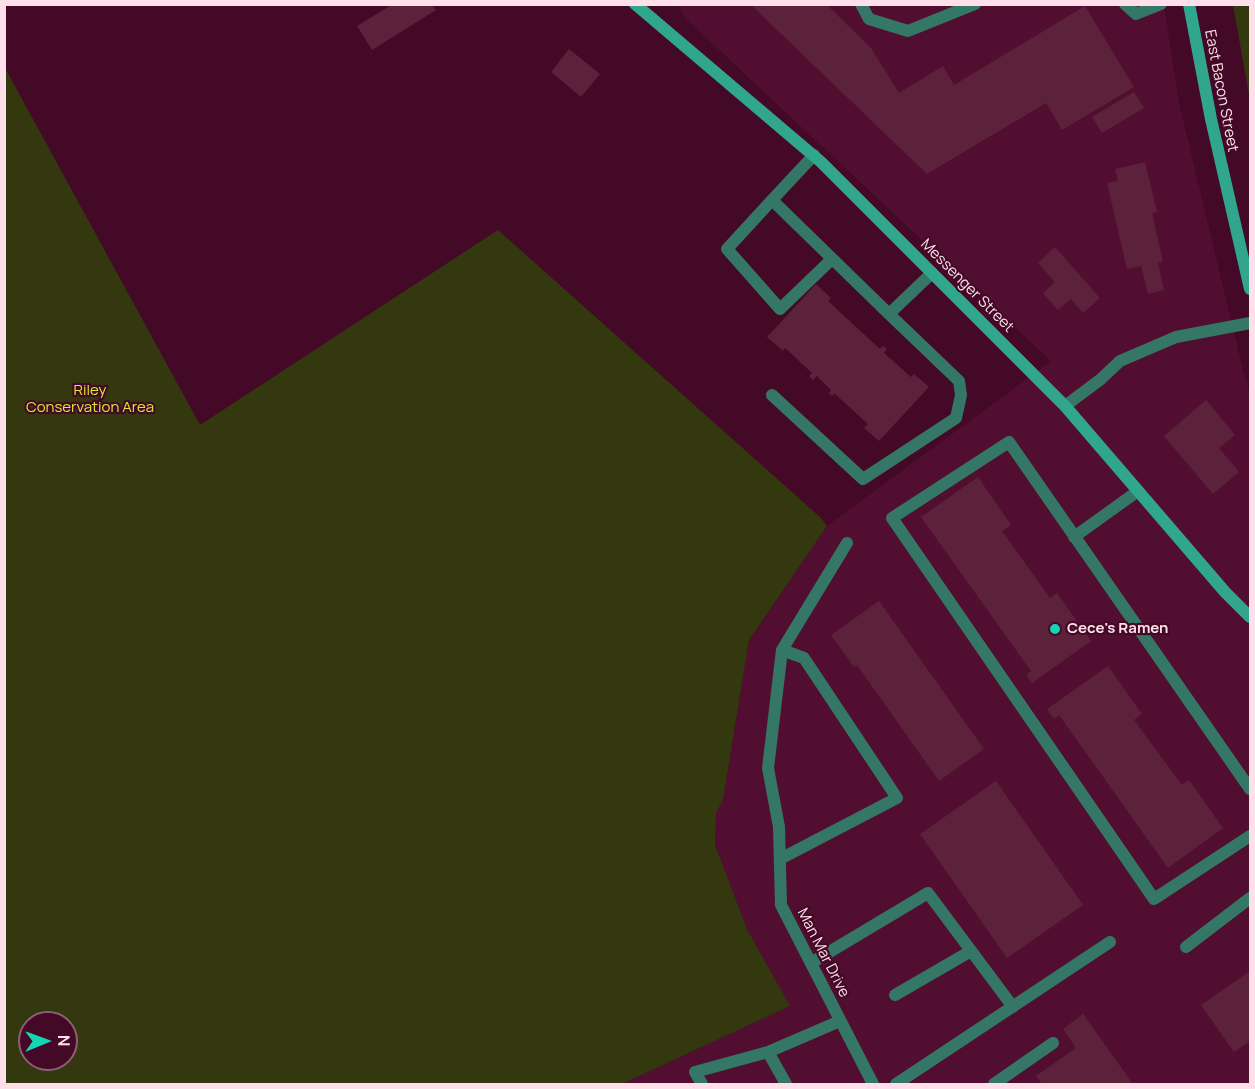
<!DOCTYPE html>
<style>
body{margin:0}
#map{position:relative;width:1255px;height:1089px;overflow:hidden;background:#440926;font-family:Manrope,sans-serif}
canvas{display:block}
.frame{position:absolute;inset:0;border:6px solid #fedfea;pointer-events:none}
.north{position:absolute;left:18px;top:1011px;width:60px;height:60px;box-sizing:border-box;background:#440926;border:2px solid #8e5f74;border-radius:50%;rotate:89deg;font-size:16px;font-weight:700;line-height:24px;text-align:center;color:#fedfea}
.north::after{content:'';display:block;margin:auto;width:21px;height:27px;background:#15d5b3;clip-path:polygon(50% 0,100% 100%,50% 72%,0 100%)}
</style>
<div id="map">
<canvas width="1255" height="1089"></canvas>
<div class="frame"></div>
<div class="north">N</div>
</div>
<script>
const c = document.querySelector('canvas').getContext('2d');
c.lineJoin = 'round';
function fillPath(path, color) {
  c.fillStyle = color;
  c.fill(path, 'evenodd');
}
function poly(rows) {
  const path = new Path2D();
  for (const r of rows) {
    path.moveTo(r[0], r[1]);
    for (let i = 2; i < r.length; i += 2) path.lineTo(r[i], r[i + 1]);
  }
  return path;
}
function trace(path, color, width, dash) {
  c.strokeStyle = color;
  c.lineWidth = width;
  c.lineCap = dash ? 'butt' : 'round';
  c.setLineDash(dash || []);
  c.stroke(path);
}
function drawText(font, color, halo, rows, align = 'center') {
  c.font = font + ' Manrope,sans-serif';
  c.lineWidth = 4.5;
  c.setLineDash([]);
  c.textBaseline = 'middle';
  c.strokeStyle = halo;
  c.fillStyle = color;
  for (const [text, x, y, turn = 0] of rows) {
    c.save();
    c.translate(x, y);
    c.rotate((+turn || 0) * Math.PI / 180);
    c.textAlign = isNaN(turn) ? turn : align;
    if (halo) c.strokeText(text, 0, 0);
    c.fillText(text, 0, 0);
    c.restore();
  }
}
const built = poly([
 [678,5,1164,5,1179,103,1243,370,1250,393,1250,1084,622,1084,790,1006,747,929,715,845,716,813,723,800,749,640,827,526,1051,361,685,18]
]);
const green = poly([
 [1233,5,1250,5,1249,95],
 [4,66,200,425,498,230,821,518,827,526,749,640,723,800,716,813,715,845,747,929,790,1006,622,1084,5,1084],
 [30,1023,66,1023,66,1059,30,1059]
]);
const building = poly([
 [750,4,826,4,871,48,899,93,943,66,954,85,1085,6,1134,87,1062,130,1046,103,927,174],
 [391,5,432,5,436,10,372,50,357,26],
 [569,49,600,74,581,97,551,72],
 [1134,92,1144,108,1102,133,1092,117],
 [1145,162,1157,212,1152,213,1163,262,1158,263,1164,290,1148,294,1141,266,1127,269,1107,183,1118,181,1115,169],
 [1055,247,1100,298,1083,313,1071,299,1058,310,1043,293,1055,282,1038,263],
 [816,284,831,298,828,301,880,349,883,346,887,349,884,353,911,377,914,374,929,387,879,441,864,428,868,424,835,394,832,396,829,393,831,390,817,376,813,380,809,376,812,373,785,348,783,351,767,337],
 [1206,400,1235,435,1219,448,1239,472,1213,494,1164,436],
 [978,477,1011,525,1002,531,1050,598,1057,593,1091,641,1032,683,1026,675,1031,671,921,517],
 [879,601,984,749,939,781,857,665,854,667,831,635],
 [1108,666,1142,714,1134,720,1182,785,1189,780,1223,828,1168,868,1059,715,1054,719,1047,709],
 [996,781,1083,905,1007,958,920,834],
 [1250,971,1250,1041,1234,1052,1201,1005],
 [1083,1014,1133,1084,1042,1084,1036,1076,1076,1048,1063,1029]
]);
const service = poly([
 [861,4,869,19,908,31,975,4],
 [1125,4,1136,14,1161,4],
 [814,155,772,200,889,314,932,273],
 [772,200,727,249,780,309,832,259],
 [772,395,863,479,956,418,961,395,959,381,889,314],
 [1065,406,1101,379,1120,361,1176,337,1250,323],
 [1074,537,1138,491],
 [782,650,847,543],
 [1250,789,1009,442,892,518,1154,899,1250,836],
 [779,827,768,768,782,650,804,658,897,798,780,859],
 [1186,947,1250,898],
 [811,963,928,893,1013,1007],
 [895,995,971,951],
 [768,1052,786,1084],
 [702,1084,695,1072,768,1052,840,1021],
 [896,1084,1110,942],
 [994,1084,1053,1043]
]);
const minor = poly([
 [779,827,781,905,873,1084]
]);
const secondary = poly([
 [635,4,821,162,1065,406,1225,592,1250,617],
 [1189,4,1211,119,1250,289]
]);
const markers = [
 [1055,629,6,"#15d5b3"]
];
const streetNames = [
 ["East Bacon Street",1221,91,79],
 ["Messenger Street",967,286,45],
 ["Man Mar Drive",823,953,63]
];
const parkNames = [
 ["Riley",90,391],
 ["Conservation Area",90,408]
];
const poiNames = [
 ["Cece's Ramen",1067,629]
];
fillPath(built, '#520e30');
fillPath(green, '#34380f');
fillPath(building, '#5c213b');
trace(service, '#357767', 12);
trace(minor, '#357767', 12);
trace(secondary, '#30a68d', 12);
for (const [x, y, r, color] of markers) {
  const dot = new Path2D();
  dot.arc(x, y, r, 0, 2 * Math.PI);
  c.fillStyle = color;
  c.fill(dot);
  trace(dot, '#440926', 2);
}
drawText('15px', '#fedfea', '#440926', streetNames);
drawText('15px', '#d7e932', '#440926', parkNames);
drawText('bold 15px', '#fedfea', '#440926', poiNames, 'left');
</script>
